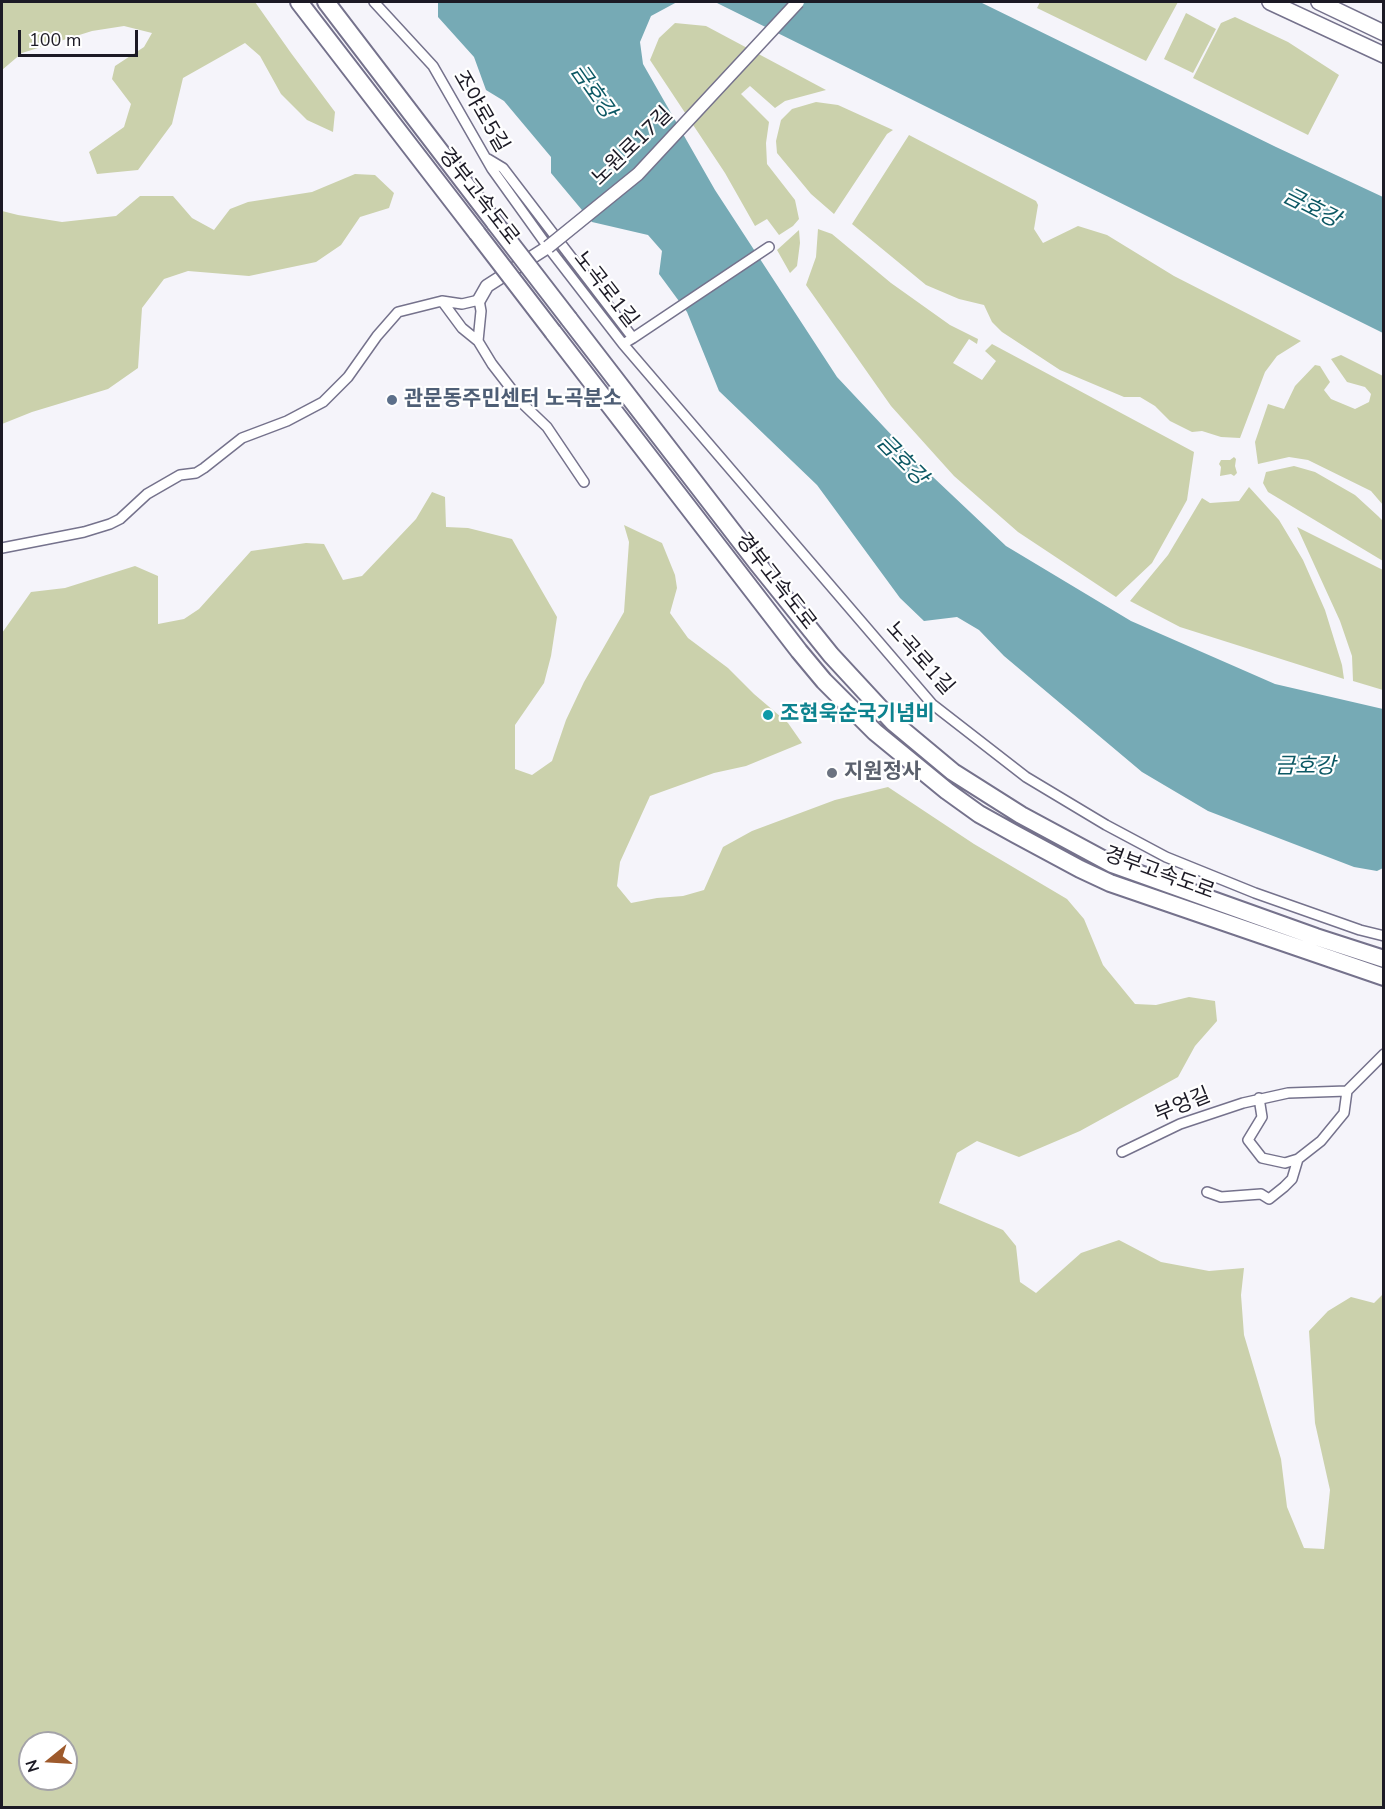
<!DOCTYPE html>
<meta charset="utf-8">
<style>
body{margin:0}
#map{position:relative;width:1385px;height:1809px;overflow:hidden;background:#f5f4fa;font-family:"Nunito Sans",sans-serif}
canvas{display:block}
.frame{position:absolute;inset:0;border:3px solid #1c1a25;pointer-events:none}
.north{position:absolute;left:18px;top:1731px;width:60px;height:60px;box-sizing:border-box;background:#fff;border:2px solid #a4a3a8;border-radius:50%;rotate:252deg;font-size:16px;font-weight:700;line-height:24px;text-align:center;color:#1c1a25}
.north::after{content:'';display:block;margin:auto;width:21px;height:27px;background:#9e5a2c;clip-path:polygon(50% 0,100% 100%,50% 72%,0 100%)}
.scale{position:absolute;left:18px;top:30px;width:120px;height:27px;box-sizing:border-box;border:3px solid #1c1a25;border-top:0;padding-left:8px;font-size:18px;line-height:21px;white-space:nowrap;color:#1c1a25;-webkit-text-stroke:4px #fff;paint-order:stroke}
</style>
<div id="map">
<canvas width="1385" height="1809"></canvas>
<div class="frame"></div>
<div class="north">N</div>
<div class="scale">100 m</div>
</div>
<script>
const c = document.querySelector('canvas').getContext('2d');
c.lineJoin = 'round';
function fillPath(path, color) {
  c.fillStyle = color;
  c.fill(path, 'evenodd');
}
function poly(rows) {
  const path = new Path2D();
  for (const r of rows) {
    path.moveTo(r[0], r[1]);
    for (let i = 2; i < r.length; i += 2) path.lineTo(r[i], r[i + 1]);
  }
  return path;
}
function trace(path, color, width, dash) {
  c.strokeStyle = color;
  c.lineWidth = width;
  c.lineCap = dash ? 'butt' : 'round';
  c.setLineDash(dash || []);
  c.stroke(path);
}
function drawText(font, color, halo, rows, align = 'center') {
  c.font = font + ' "Nunito Sans","Noto Sans KR",sans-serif';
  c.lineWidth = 4.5;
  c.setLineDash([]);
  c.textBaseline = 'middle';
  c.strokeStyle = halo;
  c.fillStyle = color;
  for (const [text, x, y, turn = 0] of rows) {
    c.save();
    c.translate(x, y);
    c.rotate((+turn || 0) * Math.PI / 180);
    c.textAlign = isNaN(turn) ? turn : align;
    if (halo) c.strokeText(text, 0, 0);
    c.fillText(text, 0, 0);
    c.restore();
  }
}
const green = poly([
 [2,2,255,2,291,53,335,112,333,132,307,120,281,94,260,56,245,43,183,78,172,124,138,170,97,174,89,152,124,127,131,104,112,79,115,66,144,47,152,33,124,26,92,31,22,53,2,70],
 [1040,2,1178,2,1146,61,1037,8],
 [1186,13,1216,29,1193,73,1164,59],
 [1235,17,1288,42,1339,75,1308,135,1193,78,1221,23],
 [675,23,706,26,826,90,785,101,775,108,750,86,741,94,769,122,766,143,767,164,795,200,799,219,793,226,779,235,767,219,755,226,725,173,650,60,659,38],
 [816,102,838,105,893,130,887,134,834,214,811,194,777,153,776,141,781,120,792,109],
 [909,135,1036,201,1038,205,1034,229,1043,243,1078,226,1107,235,1174,276,1301,341,1277,356,1265,372,1240,438,1221,437,1202,431,1192,432,1170,421,1155,406,1140,397,1124,397,1060,370,1002,332,992,322,984,305,959,299,926,285,852,224],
 [355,174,375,175,394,193,389,208,360,217,341,245,316,262,249,276,188,271,164,279,142,308,138,368,108,389,32,412,2,424,2,211,18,215,62,222,116,216,140,196,173,196,192,218,214,230,230,209,248,202,312,192],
 [818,229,832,234,891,283,950,325,978,339,977,344,969,339,953,363,982,380,996,361,985,351,992,344,1194,452,1187,500,1152,563,1116,597,1018,532,954,476,891,406,806,285,816,257],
 [799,230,800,243,797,266,790,273,777,250],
 [1341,355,1383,376,1383,505,1371,491,1308,460,1289,457,1258,464,1255,442,1268,404,1284,409,1295,386,1315,365,1320,366,1330,382,1324,390,1331,399,1355,409,1369,402,1371,394,1365,387,1347,382,1331,359],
 [1234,457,1236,459,1235,466,1237,473,1234,476,1231,474,1220,476,1221,467,1219,464,1221,460,1230,460],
 [1294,466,1315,472,1355,495,1378,516,1383,521,1383,561,1268,492,1263,483,1266,472],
 [1249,487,1279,520,1303,560,1325,610,1342,665,1344,679,1180,627,1130,601,1168,555,1202,498,1210,503,1239,501],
 [432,492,445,497,446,527,468,528,512,539,557,617,551,656,544,683,515,725,515,769,532,775,552,761,566,720,584,682,624,612,629,542,624,525,662,543,675,575,677,588,670,613,688,638,728,668,754,694,788,723,802,743,746,766,714,773,650,796,620,862,617,886,631,903,657,898,683,896,704,890,723,847,752,831,835,800,888,787,974,844,1067,899,1084,919,1103,965,1135,1004,1156,1005,1189,997,1215,1001,1217,1021,1195,1046,1178,1077,1080,1131,1019,1157,977,1141,957,1153,939,1203,1003,1230,1016,1246,1020,1282,1036,1293,1081,1253,1119,1240,1161,1262,1209,1271,1244,1268,1241,1295,1244,1335,1281,1459,1287,1507,1304,1548,1324,1549,1330,1490,1315,1423,1309,1331,1328,1311,1351,1297,1374,1303,1383,1294,1383,1807,2,1807,2,633,31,592,65,588,135,566,158,576,158,624,184,619,199,609,251,551,306,543,324,544,343,580,362,576,416,519],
 [30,1743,66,1743,66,1779,30,1779],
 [1297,527,1383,570,1383,690,1353,681,1352,656,1340,621]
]);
const water = poly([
 [438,2,677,2,651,16,640,42,643,64,715,190,837,377,915,460,1006,546,1131,621,1275,684,1383,709,1383,868,1377,871,1354,867,1208,811,1142,772,1004,656,979,630,957,617,924,621,900,598,817,485,719,391,687,312,659,274,662,251,648,235,592,222,551,173,551,157,504,101,486,90,474,57,438,17],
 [715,2,980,2,1276,147,1383,197,1383,333]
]);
const minor = poly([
 [374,2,433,66,492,169,548,247,623,344,932,704,1026,777,1106,825,1166,857,1255,893,1360,930,1384,936],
 [488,159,503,168,633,338,623,344],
 [442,301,462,328,478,341],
 [633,338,769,247],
 [2,548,84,532,110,524,120,519,147,494,180,475,196,473,204,468,242,438,287,421,323,402,348,377,377,336,398,312,442,301,462,304,479,300,481,311,478,341,492,364,523,404,547,427,584,482],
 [1259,1098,1262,1117,1248,1140,1262,1158,1285,1163,1298,1159],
 [1122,1152,1180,1124,1243,1103,1288,1093,1347,1091],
 [1207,1192,1221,1197,1261,1194,1269,1199,1284,1187,1292,1179,1298,1159,1321,1141,1344,1113,1347,1091,1384,1054]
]);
const secondary = poly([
 [479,300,487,286,548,247]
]);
const trunk = poly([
 [1270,2,1384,55],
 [1319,2,1384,33]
]);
const motorway = poly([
 [299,2,477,233],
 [326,2,495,223],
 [569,319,757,563,831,655,893,722,953,772,1021,815,1112,864,1316,937,1384,959],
 [553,332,799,651,824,681,875,732,947,791,979,814,1015,834,1080,869,1110,883,1384,977]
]);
const secondaryBridge = poly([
 [548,247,638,174,798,2]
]);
const motorwayBridge = poly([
 [495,223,569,319],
 [477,233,553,332]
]);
const markers = [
 [392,400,6,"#5c6f8a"],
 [768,715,6,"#0f9aa8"],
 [832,773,6,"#6b7280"]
];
const streetNames = [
 ["조야로5길",480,112,60],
 ["노원로17길",633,147,-44],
 ["경부고속도로",478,197,52],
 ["노곡로1길",605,290,52],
 ["경부고속도로",775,582,52],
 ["노곡로1길",919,659,48],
 ["경부고속도로",1159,874,20],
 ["부엉길",1183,1106,-22]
];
const serviceNames = [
 ["관문동주민센터 노곡분소",404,400]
];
const cultureNames = [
 ["조현욱순국기념비",780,715]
];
const worshipNames = [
 ["지원정사",844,773]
];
const waterNames = [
 ["금호강",592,92,55],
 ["금호강",1311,209,27],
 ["금호강",901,461,45],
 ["금호강",1305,768]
];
fillPath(green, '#cbd1ac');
fillPath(water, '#76aab5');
trace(minor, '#75728c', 12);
trace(secondary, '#75728c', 15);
trace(trunk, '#75728c', 18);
trace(motorway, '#75728c', 20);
trace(minor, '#fff', 9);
trace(secondary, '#fff', 12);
trace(trunk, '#fff', 15);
trace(motorway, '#fff', 16);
trace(secondaryBridge, '#75728c', 15, []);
trace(motorwayBridge, '#75728c', 20, []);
trace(secondaryBridge, '#fff', 12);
trace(motorwayBridge, '#fff', 16);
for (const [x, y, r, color] of markers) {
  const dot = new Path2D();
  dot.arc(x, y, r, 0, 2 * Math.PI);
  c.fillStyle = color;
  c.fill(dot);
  trace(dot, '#fff', 2);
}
drawText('21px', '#1c1a25', '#fff', streetNames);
drawText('bold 21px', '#4e5e75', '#fff', serviceNames, 'left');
drawText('bold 21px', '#0d838f', '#fff', cultureNames, 'left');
drawText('bold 21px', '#5b616d', '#fff', worshipNames, 'left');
drawText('italic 22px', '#0c5864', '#fff', waterNames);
</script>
